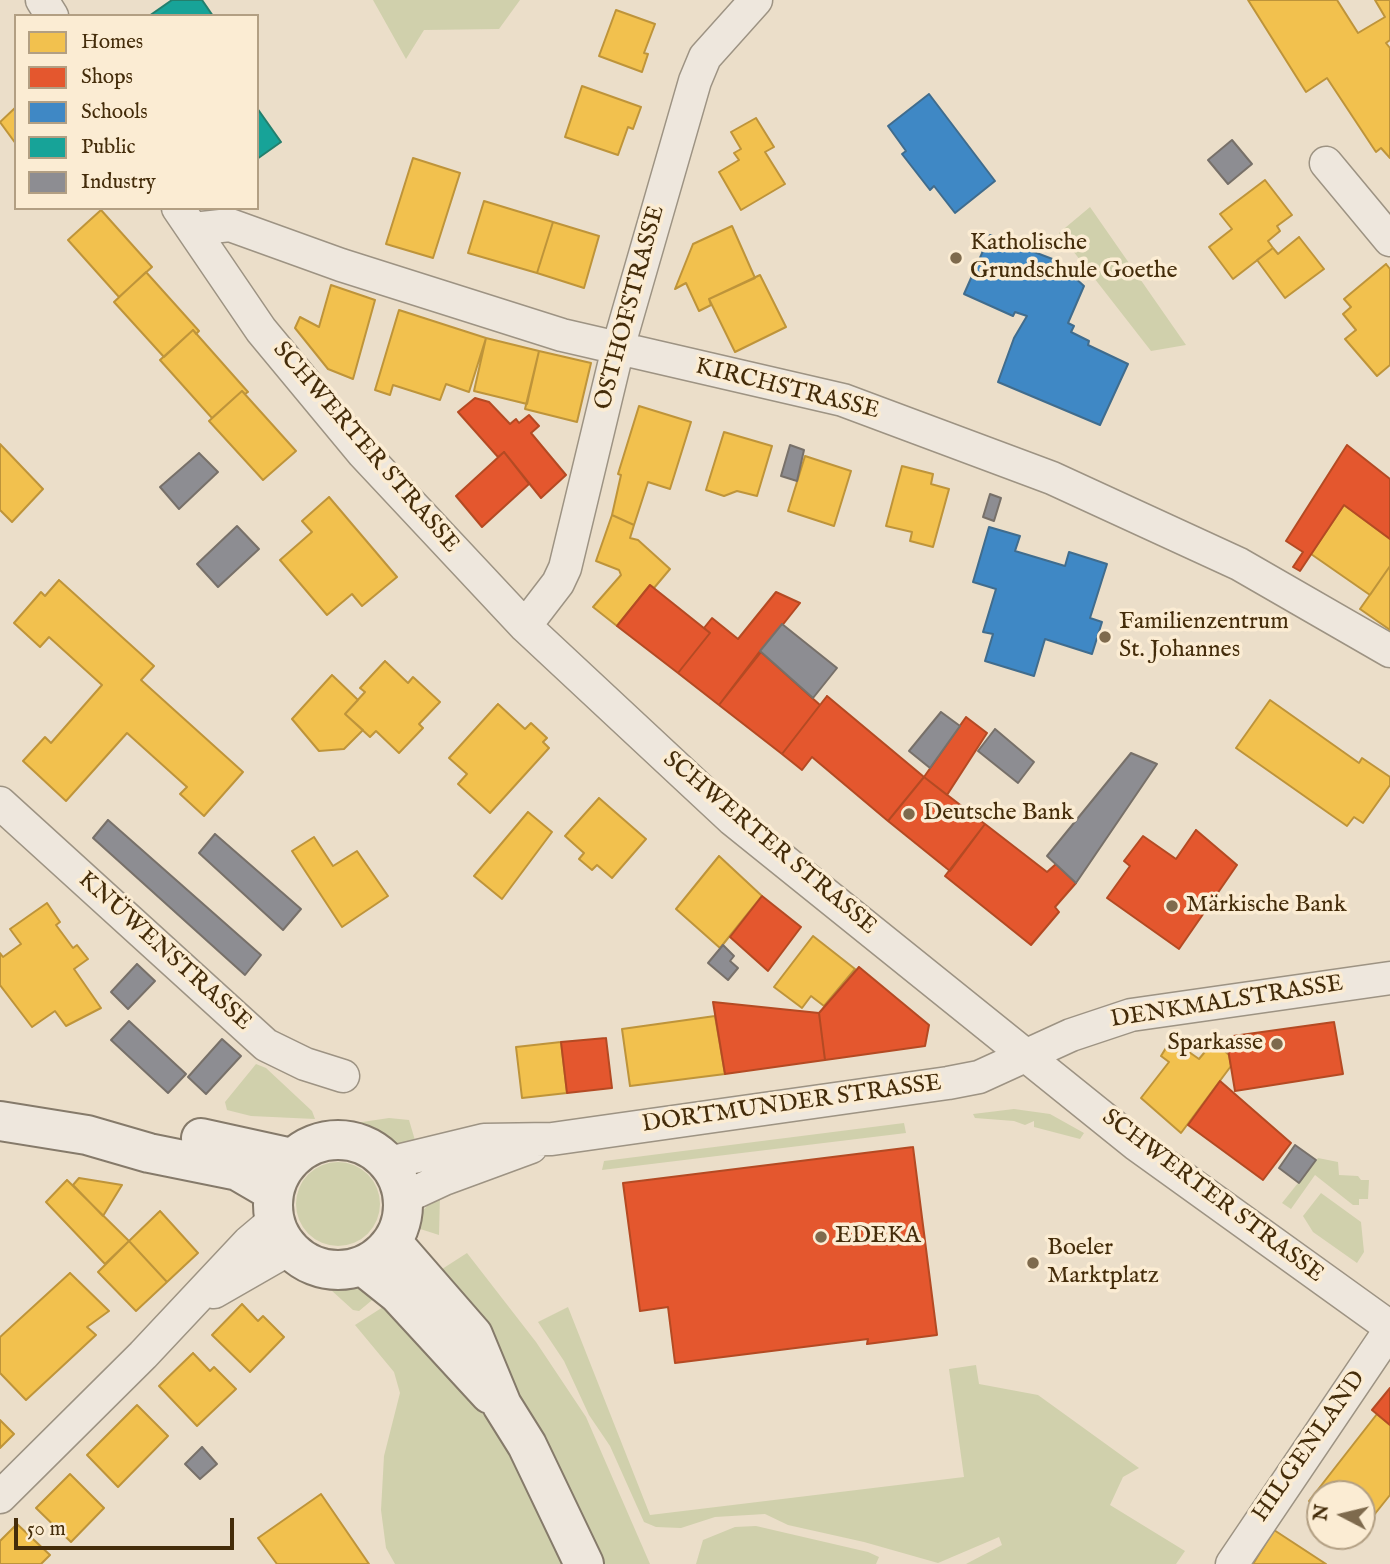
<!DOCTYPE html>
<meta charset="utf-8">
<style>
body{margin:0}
#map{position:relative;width:1390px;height:1564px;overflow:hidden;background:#ebdec9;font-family:"IM FELL English",serif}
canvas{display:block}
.legend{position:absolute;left:14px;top:14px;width:245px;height:196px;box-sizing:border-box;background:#fbecd3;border:2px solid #b29f83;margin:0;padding:9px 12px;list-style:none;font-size:21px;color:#442c0a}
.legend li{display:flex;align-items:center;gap:14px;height:35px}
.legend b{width:35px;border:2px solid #b29f83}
.north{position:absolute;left:1306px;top:1480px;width:70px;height:70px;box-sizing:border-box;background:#fbecd3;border:2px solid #b29f83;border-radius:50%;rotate:277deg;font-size:19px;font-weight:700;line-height:28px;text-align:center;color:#442c0a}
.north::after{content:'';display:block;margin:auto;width:24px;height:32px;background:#7e6a4d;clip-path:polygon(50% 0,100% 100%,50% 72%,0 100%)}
.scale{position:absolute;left:14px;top:1518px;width:220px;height:32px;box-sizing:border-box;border:4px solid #442c0a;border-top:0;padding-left:9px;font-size:21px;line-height:24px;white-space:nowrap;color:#442c0a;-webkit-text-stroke:5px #fbecd3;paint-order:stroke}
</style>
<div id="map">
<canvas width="1390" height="1564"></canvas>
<ul class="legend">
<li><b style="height:19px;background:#f2c14e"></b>Homes</li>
<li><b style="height:19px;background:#e4572e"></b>Shops</li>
<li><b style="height:19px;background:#3f88c5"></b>Schools</li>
<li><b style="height:19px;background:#17a398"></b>Public</li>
<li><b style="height:19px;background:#8d8d92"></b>Industry</li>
</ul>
<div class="north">N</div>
<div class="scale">50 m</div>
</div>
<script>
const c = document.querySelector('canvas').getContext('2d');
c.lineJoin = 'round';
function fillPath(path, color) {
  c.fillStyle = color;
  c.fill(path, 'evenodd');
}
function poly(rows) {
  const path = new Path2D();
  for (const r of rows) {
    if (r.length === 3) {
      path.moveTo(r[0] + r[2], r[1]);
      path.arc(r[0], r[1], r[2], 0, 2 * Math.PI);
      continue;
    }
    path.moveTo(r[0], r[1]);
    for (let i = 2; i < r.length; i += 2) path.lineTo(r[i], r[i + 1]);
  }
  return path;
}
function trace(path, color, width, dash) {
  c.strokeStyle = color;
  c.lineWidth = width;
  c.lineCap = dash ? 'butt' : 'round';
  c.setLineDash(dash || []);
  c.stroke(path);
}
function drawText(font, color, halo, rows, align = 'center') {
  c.font = font + ' "IM FELL English",serif';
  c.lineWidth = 7;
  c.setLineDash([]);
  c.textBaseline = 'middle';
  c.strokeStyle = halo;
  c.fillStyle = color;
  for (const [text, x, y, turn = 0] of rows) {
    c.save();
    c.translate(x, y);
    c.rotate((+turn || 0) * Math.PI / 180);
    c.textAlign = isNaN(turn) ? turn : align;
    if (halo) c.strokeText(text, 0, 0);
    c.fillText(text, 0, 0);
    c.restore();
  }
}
const green = poly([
 [373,0,520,0,499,29,424,30,406,59],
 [1090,207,1186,345,1151,351,1059,233],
 [256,1064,266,1068,312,1111,315,1119,251,1116,227,1110,225,1102],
 [1014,1109,1050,1114,1084,1133,1080,1139,1034,1127,1034,1121,1025,1125,1014,1121,975,1118,973,1114],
 [389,1118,409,1120,417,1147,396,1145,350,1127,349,1124],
 [904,1123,906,1133,602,1170,604,1161],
 [1318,1158,1338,1162,1339,1175,1358,1176,1361,1180,1369,1180,1368,1199,1359,1199,1359,1205,1353,1205,1315,1175,1291,1209,1282,1203],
 [338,1204,42],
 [1321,1193,1361,1222,1364,1252,1357,1263,1313,1232,1303,1216],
 [440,1194,439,1235,414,1227,422,1211],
 [467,1253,536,1342,586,1417,650,1564,395,1564,386,1548,381,1510,384,1456,400,1393,394,1372,355,1325],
 [320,1280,358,1283,377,1296,359,1311,353,1310],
 [568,1307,650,1515,964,1477,949,1369,976,1365,979,1384,1038,1395,1139,1468,1123,1477,1110,1505,1185,1551,1176,1564,966,1564,1002,1545,999,1537,938,1563,864,1542,788,1525,765,1514,715,1517,681,1528,656,1527,644,1522,610,1446,589,1415,564,1361,538,1322],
 [756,1526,868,1552,879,1557,876,1564,696,1564,703,1540,735,1527]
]);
const homes = poly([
 [1248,0,1337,0,1358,33,1385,17,1375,0,1390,0,1390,40,1386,43,1390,48,1390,158,1381,148,1376,152,1327,78,1306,92,1248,0],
 [616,10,655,24,644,53,648,54,642,72,599,56,616,10],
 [582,86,641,107,633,129,628,127,618,155,565,137,582,86],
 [16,107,16,144,0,122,16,107],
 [756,118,774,147,765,152,785,184,741,210,719,172,739,160,734,153,741,149,731,132,756,118],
 [413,158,460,173,433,258,386,244,413,158],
 [1265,180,1292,215,1277,226,1280,231,1268,241,1273,248,1233,279,1209,247,1232,229,1220,214,1265,180],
 [484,201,553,222,537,273,468,253,484,201],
 [101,210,152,267,119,297,68,240,101,210],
 [553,222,599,236,584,288,537,273,553,222],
 [732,226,755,278,709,299,711,305,699,311,686,283,675,289,693,244,732,226],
 [1299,237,1324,269,1285,298,1257,260,1273,248,1278,254,1299,237],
 [1386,264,1390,269,1390,365,1377,376,1345,339,1356,330,1343,314,1351,307,1344,299,1386,264],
 [146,272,199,331,196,334,193,330,164,357,114,302,146,272],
 [760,275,786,327,735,352,709,299,760,275],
 [331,285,375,300,353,379,328,369,295,328,300,317,319,327,331,285],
 [399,310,486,338,469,392,446,384,440,400,393,385,390,395,375,390,399,310],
 [193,330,248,392,245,394,242,391,212,418,160,360,193,330],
 [486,338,539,351,527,404,474,391,486,338],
 [539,351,591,363,577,422,525,409,539,351],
 [242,391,296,451,263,480,209,421,242,391],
 [639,406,691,422,670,489,648,482,634,525,612,515,621,475,618,474,639,406],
 [724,432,772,446,757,496,737,491,724,496,706,490,724,432],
 [0,444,43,489,12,522,0,510,0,444],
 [805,456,851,471,834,526,788,511,805,456],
 [902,466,933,474,931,484,949,489,933,547,910,541,912,532,886,526,902,466],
 [329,497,397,577,362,606,352,594,327,615,280,560,312,532,302,521,329,497],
 [1344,505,1390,539,1390,566,1370,595,1311,554,1344,505],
 [612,515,634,525,630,538,638,540,670,569,654,588,650,585,617,626,593,607,621,575,619,570,596,561,612,515],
 [1390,566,1390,630,1360,609,1390,566],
 [59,580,154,666,141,680,243,772,204,816,180,794,187,787,127,733,66,801,23,761,45,737,51,743,102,685,49,637,40,647,14,623,41,592,45,596,59,580],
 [385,661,408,683,413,677,440,702,419,724,423,728,399,753,376,731,370,737,345,714,365,692,360,688,385,661],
 [332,675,358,700,345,714,363,730,344,749,319,751,292,719,332,675],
 [1270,700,1359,763,1362,758,1390,777,1390,785,1363,823,1354,817,1347,826,1236,748,1270,700],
 [498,704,525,729,531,723,547,738,543,742,549,748,490,813,458,784,467,774,449,758,498,704],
 [599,798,646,839,612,878,597,865,592,870,579,859,584,853,565,836,599,798],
 [528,812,552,832,502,899,474,876,528,812],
 [314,837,333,866,357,851,388,896,342,927,292,851,314,837],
 [719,856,762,896,720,948,676,909,719,856],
 [47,903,60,922,56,925,73,948,77,945,88,959,74,969,101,1008,66,1026,55,1011,32,1027,0,985,0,953,3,957,21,944,10,929,47,903],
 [813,936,855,969,824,1006,811,996,802,1008,774,987,813,936],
 [715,1016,725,1074,630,1086,622,1029,715,1016],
 [1214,1041,1229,1055,1231,1066,1181,1133,1141,1098,1169,1062,1161,1056,1169,1043,1187,1056,1189,1052,1199,1059,1214,1041],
 [561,1042,567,1093,522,1098,516,1047,561,1042],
 [79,1178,122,1185,103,1216,73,1185,79,1178],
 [67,1180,129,1241,105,1264,46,1202,67,1180],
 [160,1211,198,1253,167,1282,129,1241,160,1211],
 [129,1241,167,1282,136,1311,98,1272,129,1241],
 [70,1273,109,1311,87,1327,96,1335,26,1400,0,1373,0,1337,70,1273],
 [242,1304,258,1321,263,1316,284,1337,250,1372,212,1335,242,1304],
 [193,1353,210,1371,214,1367,236,1389,197,1426,159,1386,193,1353],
 [137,1405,168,1436,118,1487,87,1455,137,1405],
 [1377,1414,1390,1425,1390,1495,1362,1530,1362,1494,1320,1494,1320,1511,1309,1501,1377,1414],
 [0,1420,14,1434,0,1448,0,1420],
 [70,1474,104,1508,71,1542,36,1508,70,1474],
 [321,1494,369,1564,277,1564,258,1538,321,1494],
 [17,1524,50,1555,41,1564,0,1564,0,1541,17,1524],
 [1274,1530,1326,1564,1253,1564,1274,1530]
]);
const shops = poly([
 [475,398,489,402,510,424,516,419,519,423,529,415,539,426,531,433,566,475,541,498,504,452,498,457,458,412,475,398],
 [1347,445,1390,479,1390,539,1344,505,1300,571,1293,567,1303,552,1286,541,1347,445],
 [504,452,529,484,482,527,456,496,504,452],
 [650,585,710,633,678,673,617,626,650,585],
 [776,592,800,603,719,705,678,673,710,633,704,628,712,618,738,639,776,592],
 [760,651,820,705,782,754,719,705,760,651],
 [827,696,924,777,888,821,812,757,802,770,782,754,827,696],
 [966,717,987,733,947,795,924,777,966,717],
 [924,777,985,824,950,871,888,821,924,777],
 [985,824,1047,872,1056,864,1076,883,1055,907,1059,912,1031,945,945,876,985,824],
 [1196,830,1237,865,1179,949,1107,898,1130,866,1124,861,1143,836,1176,859,1196,830],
 [762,896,801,927,768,971,730,937,762,896],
 [859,967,929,1025,925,1046,825,1060,819,1013,859,967],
 [713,1002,819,1013,825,1060,725,1074,713,1002],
 [1334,1022,1343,1074,1235,1091,1226,1037,1334,1022],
 [606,1038,612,1088,567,1093,561,1042,606,1038],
 [1220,1081,1291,1143,1263,1180,1188,1125,1220,1081],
 [913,1147,937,1335,867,1344,868,1339,675,1363,668,1307,640,1311,623,1183,913,1147],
 [1390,1388,1390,1425,1372,1410,1390,1388]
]);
const schools = poly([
 [929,94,995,181,955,213,934,186,930,190,902,154,906,151,888,126,929,94],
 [990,235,1055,260,1084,286,1068,323,1074,326,1071,332,1089,341,1088,345,1128,364,1100,425,998,382,1014,338,1027,316,1015,312,1013,316,964,294,990,235],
 [989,527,1020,536,1015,551,1065,566,1069,552,1107,564,1090,618,1102,622,1092,654,1045,639,1034,676,985,661,993,634,983,632,996,589,973,582,989,527]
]);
const public = poly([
 [172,0,202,0,213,16,149,16,172,0],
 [257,108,281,142,257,159,257,108]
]);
const industry = poly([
 [1232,140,1252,164,1228,184,1208,160,1232,140],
 [790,445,804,450,797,481,781,476,790,445],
 [199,453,218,472,179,509,160,487,199,453],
 [990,494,1001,498,994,521,983,517,990,494],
 [237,526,259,549,218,587,197,564,237,526],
 [782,624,837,668,813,698,760,651,782,624],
 [941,712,960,726,930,768,909,751,941,712],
 [995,729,1034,762,1018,783,978,751,995,729],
 [1131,753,1157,764,1076,883,1047,856,1131,753],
 [108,820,261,955,245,975,93,838,108,820],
 [215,834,301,909,283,930,199,853,215,834],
 [723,945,734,956,730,961,738,968,728,980,708,963,723,945],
 [137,964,155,981,128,1009,111,992,137,964],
 [129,1021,186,1074,168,1093,111,1040,129,1021],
 [222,1039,241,1056,206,1094,188,1077,222,1039],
 [1295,1145,1316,1160,1299,1183,1279,1168,1295,1145],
 [202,1447,217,1464,200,1479,185,1464,202,1447]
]);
const minor = poly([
 [42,0,52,16],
 [1326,163,1390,240],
 [178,208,261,330,363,453,525,626,732,819,1137,1145,1390,1327],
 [193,229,230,225,341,265,562,335,843,400,1052,478,1239,564,1390,651],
 [525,626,558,583,565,568,618,348,695,81,705,57,756,0],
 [0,803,266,1045,305,1064,343,1076],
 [389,1163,484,1140,552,1139,948,1083,979,1077,1071,1035,1131,1015,1390,978],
 [403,1198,444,1179,531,1147],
 [214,1292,289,1249],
 [0,1497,143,1355,249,1242,275,1220],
 [1232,1564,1390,1330]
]);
const secondary = poly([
 [0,1121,87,1135,149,1153,238,1171,274,1192],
 [201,1138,292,1158],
 [338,1205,65],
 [392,1242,473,1335,502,1405,527,1445,584,1564],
 [363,1266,398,1294,490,1394]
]);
const markers = [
 [956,258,7,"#7e6a4d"],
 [1105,637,7,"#7e6a4d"],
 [909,814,7,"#7e6a4d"],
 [1172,906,7,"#7e6a4d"],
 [1277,1044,7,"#7e6a4d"],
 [821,1237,7,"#7e6a4d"],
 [1033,1263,7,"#7e6a4d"]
];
const poiNames = [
 ["Katholische",970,244],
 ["Grundschule Goethe",970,272],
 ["Familienzentrum",1119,623],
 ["St. Johannes",1119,651],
 ["Deutsche Bank",923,814],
 ["Märkische Bank",1186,906],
 ["Sparkasse",1263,1044,"right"],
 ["EDEKA",835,1237],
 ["Boeler",1047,1249],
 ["Marktplatz",1047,1277]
];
const streetNames = [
 ["OSTHOFSTRASSE",631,308,-75],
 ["KIRCHSTRASSE",787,390,14],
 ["SCHWERTER STRASSE",365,448,49],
 ["SCHWERTER STRASSE",769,844,40],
 ["KNÜWENSTRASSE",164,952,42],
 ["DENKMALSTRASSE",1227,1003,-9],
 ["DORTMUNDER STRASSE",792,1105,-8],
 ["SCHWERTER STRASSE",1212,1197,37],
 ["HILGENLAND",1310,1447,-55]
];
fillPath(green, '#d0d0ac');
fillPath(homes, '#f2c14e');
trace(homes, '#be943a', 2);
fillPath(shops, '#e4572e');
trace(shops, '#b44a23', 2);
fillPath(schools, '#3f88c5');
trace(schools, '#406c8d', 2);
fillPath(public, '#17a398');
trace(public, '#247f6d', 2);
fillPath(industry, '#8d8d92');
trace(industry, '#777069', 2);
trace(minor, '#9d9383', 35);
trace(secondary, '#857a6a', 42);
trace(minor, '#eee7dd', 32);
trace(secondary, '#eee7dd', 38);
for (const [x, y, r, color] of markers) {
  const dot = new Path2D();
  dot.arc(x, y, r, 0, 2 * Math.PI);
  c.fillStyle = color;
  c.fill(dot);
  trace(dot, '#fbecd3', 2.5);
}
drawText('24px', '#442c0a', '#fbecd3', poiNames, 'left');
drawText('24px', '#442c0a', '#fbecd3', streetNames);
</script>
